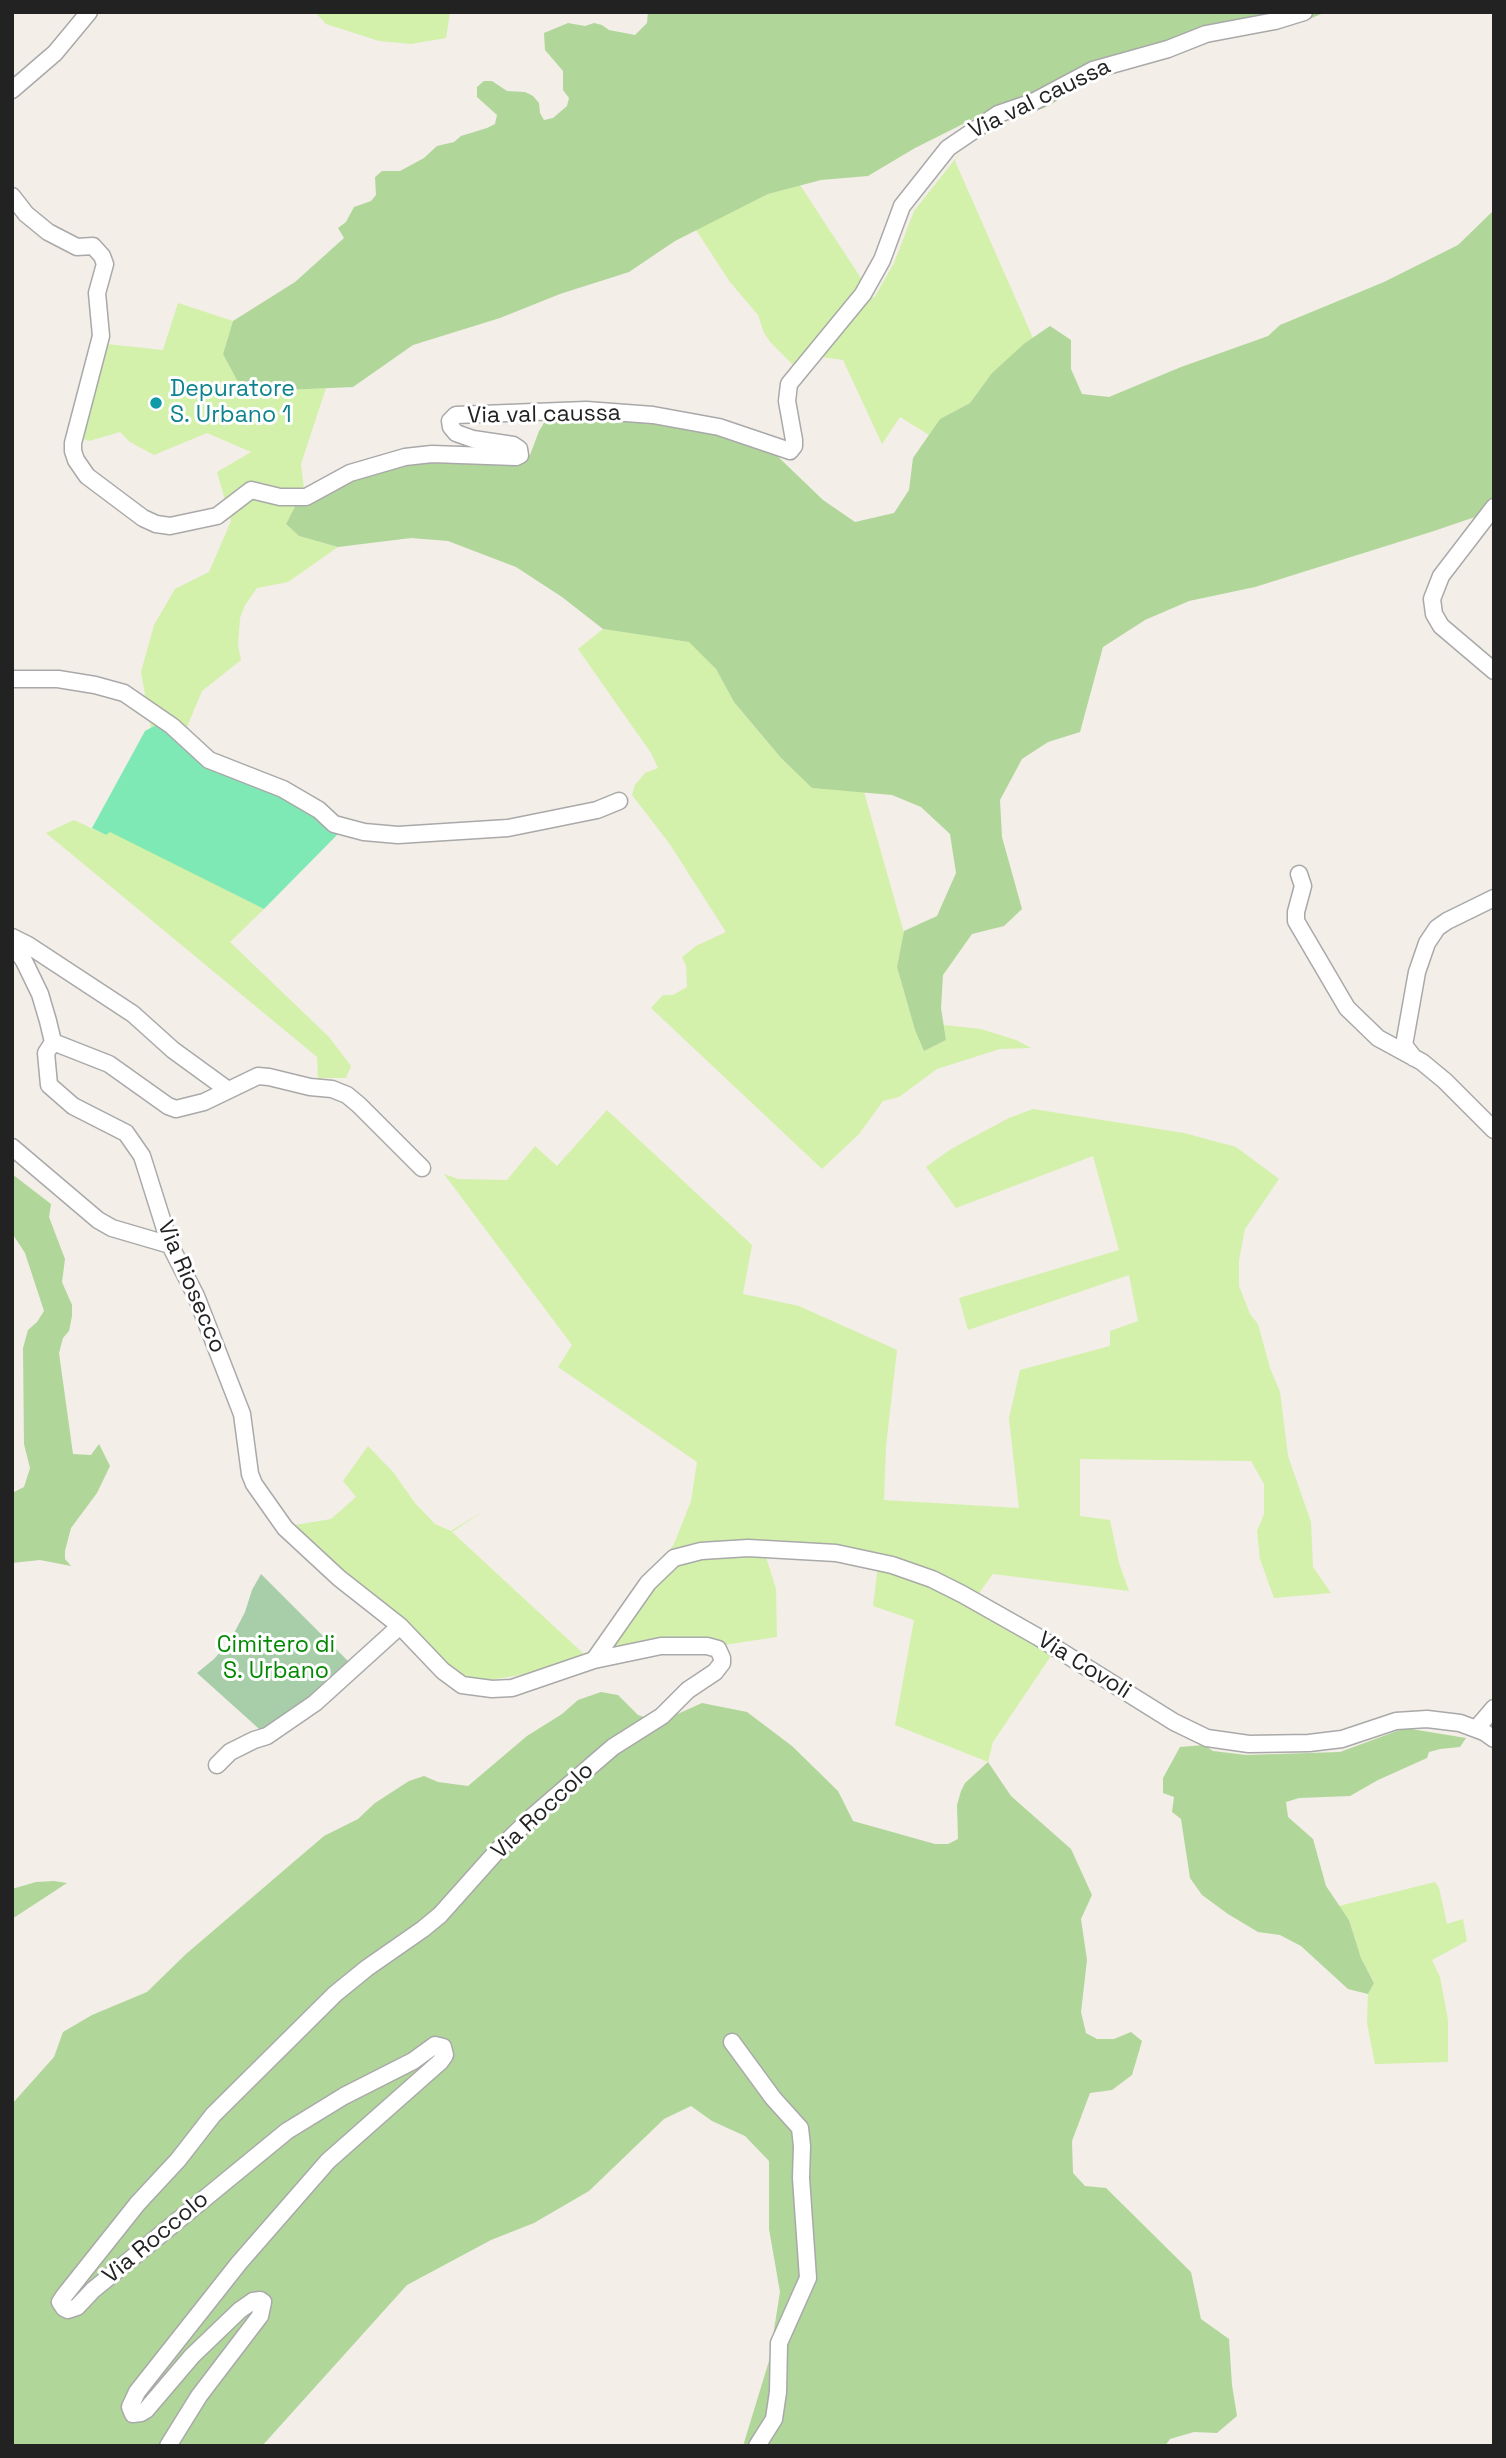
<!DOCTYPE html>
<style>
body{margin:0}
#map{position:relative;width:1506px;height:2458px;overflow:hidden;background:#f3eee8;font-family:"Space Grotesk",sans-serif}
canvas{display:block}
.frame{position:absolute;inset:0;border:14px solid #222;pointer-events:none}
</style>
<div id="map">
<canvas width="1506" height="2458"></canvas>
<div class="frame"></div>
</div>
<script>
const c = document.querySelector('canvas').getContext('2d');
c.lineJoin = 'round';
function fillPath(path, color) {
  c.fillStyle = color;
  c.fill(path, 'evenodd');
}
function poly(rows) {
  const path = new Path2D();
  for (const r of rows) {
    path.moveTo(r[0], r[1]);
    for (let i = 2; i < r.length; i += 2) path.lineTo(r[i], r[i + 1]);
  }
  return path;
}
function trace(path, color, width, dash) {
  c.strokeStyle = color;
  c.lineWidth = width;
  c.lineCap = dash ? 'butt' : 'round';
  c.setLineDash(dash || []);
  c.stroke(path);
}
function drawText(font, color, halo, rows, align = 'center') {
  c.font = font + ' "Space Grotesk",sans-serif';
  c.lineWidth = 6;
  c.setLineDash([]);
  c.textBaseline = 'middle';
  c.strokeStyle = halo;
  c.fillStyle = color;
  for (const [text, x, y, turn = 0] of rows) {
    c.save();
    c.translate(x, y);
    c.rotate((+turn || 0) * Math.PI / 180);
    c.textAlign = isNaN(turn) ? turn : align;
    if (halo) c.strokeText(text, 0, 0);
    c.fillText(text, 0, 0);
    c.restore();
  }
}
const grass = poly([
 [315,12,450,12,446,38,411,44,379,41,326,24],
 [960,153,955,161,1033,338,992,373,970,403,940,419,929,435,900,417,882,444,843,360,820,357,801,371,792,364,771,343,764,333,758,315,730,282,696,230,768,194,800,185,874,298,894,263,914,211],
 [178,303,233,321,223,354,261,391,326,388,301,464,304,489,286,524,299,536,338,547,288,582,257,588,245,605,240,618,238,645,241,660,202,691,184,734,167,719,151,728,141,672,154,625,175,589,209,572,231,521,217,472,251,452,207,433,154,455,130,442,120,432,89,441,72,435,97,343,163,350],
 [603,629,690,642,716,669,734,702,781,758,812,788,864,792,904,933,897,967,915,1030,924,1051,946,1040,944,1025,981,1029,1016,1040,1031,1048,1000,1049,937,1069,899,1097,883,1101,859,1134,822,1169,651,1008,663,995,673,995,687,987,686,966,682,957,696,946,726,932,669,843,632,795,635,785,645,773,658,768,651,753,578,649],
 [74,820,106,835,110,831,264,909,230,942,329,1037,351,1066,346,1078,318,1078,317,1057,46,833],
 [1033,1109,1184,1133,1236,1147,1279,1179,1245,1229,1239,1260,1239,1286,1250,1314,1258,1324,1270,1368,1280,1392,1288,1456,1311,1522,1313,1567,1331,1593,1274,1598,1260,1559,1257,1531,1264,1514,1264,1484,1251,1461,1080,1459,1080,1516,1110,1520,1119,1563,1129,1591,993,1574,979,1593,1061,1641,993,1742,988,1762,895,1725,914,1620,873,1606,878,1566,765,1554,776,1589,777,1637,488,1680,469,1677,457,1672,445,1663,289,1526,331,1519,356,1497,343,1481,368,1446,393,1472,415,1503,435,1524,451,1531,488,1508,452,1532,585,1655,596,1645,666,1555,674,1544,691,1501,697,1462,558,1367,572,1345,444,1174,458,1179,507,1180,535,1146,557,1166,607,1110,752,1245,743,1294,799,1306,897,1350,886,1446,884,1500,1019,1508,1009,1418,1020,1370,1110,1346,1110,1331,1138,1321,1129,1275,968,1330,959,1298,1119,1250,1093,1156,956,1208,926,1167,951,1149,1009,1118],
 [1435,1882,1439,1888,1447,1924,1463,1919,1467,1941,1432,1960,1440,1977,1448,2020,1448,2062,1375,2064,1367,2023,1368,1994,1374,1982,1361,1958,1349,1920,1339,1906]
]);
const forest = poly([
 [648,12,1326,12,1302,22,1216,40,1176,55,1104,75,1044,108,1008,120,979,138,975,118,915,148,868,176,821,180,768,194,675,241,629,272,560,294,500,318,413,345,353,387,261,391,237,380,223,354,233,321,295,282,344,238,338,228,346,222,354,207,371,201,376,195,375,177,382,171,400,171,424,158,437,146,454,142,461,136,487,128,495,124,497,115,477,97,477,87,484,81,492,81,507,91,525,92,533,96,539,103,540,113,544,120,553,118,567,106,569,98,563,90,563,71,545,50,544,33,568,23,585,26,594,23,602,25,609,30,635,35,647,23],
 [1494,210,1494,505,1475,517,1434,531,1255,587,1189,601,1145,620,1103,647,1080,732,1048,742,1022,759,1000,800,1002,837,1022,909,1004,926,972,934,943,975,941,1008,946,1040,924,1051,915,1030,897,967,904,931,937,916,956,873,950,834,921,807,892,795,812,788,781,758,734,702,716,669,689,642,603,629,562,597,516,567,448,541,411,538,338,547,299,536,286,524,304,489,332,488,381,468,420,458,518,463,530,455,539,431,552,410,598,419,685,425,770,449,823,500,855,522,894,513,909,490,913,458,940,419,970,403,992,373,1025,343,1050,326,1071,340,1071,369,1082,394,1109,397,1181,367,1257,340,1268,336,1280,325,1384,282,1458,245],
 [12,1174,51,1204,49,1217,65,1259,62,1282,72,1305,72,1316,69,1331,63,1338,59,1353,73,1454,91,1455,99,1444,110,1466,97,1493,71,1528,65,1551,65,1559,71,1566,40,1560,12,1563,12,1493,24,1487,30,1468,24,1444,23,1348,28,1330,37,1322,44,1311,25,1253,12,1233],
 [601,1692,618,1695,638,1715,656,1721,671,1717,702,1703,747,1712,792,1746,838,1791,853,1821,935,1844,948,1844,958,1839,957,1805,961,1791,965,1783,988,1762,1011,1796,1071,1849,1092,1895,1081,1919,1087,1960,1081,2012,1086,2033,1097,2039,1114,2039,1131,2032,1142,2041,1132,2075,1112,2090,1090,2093,1072,2141,1073,2173,1085,2186,1106,2188,1191,2272,1201,2319,1229,2339,1232,2385,1237,2416,1217,2433,1194,2432,1170,2439,1165,2446,743,2446,769,2361,780,2292,769,2229,769,2161,745,2136,712,2121,691,2106,664,2119,589,2191,534,2223,491,2240,407,2285,262,2446,12,2446,12,2104,54,2057,63,2032,92,2015,147,1992,186,1954,324,1836,358,1819,375,1803,409,1781,424,1776,438,1782,468,1786,527,1736,562,1714,578,1700],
 [1405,1728,1466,1738,1460,1747,1440,1749,1429,1752,1427,1758,1378,1780,1350,1796,1299,1798,1286,1802,1288,1817,1313,1839,1326,1886,1349,1920,1361,1958,1374,1983,1368,1994,1348,1989,1301,1946,1280,1935,1258,1932,1228,1914,1202,1895,1190,1878,1181,1819,1172,1812,1174,1797,1163,1793,1163,1778,1180,1747,1204,1745,1213,1751,1246,1755,1340,1752],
 [54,1881,67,1883,12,1919,12,1889,36,1882]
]);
const cemetery = poly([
 [261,1574,348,1661,267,1736,197,1673,214,1659,230,1641,245,1612,252,1590]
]);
const pitch = poly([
 [167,719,201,750,313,800,346,821,344,834,337,835,264,909,110,832,106,835,92,828,145,731]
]);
const minor = poly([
 [12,90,55,53,89,12],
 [12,196,26,214,48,232,77,247,93,246,102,256,105,264,97,293,101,336,73,443,73,451,76,460,87,476,143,518,156,524,170,526,217,516,251,490,280,497,306,497,350,473,405,457,432,454,516,457,520,455,519,449,513,445,473,439,456,433,451,427,450,421,456,415,586,410,653,415,719,427,790,451,794,446,794,440,787,401,789,384,863,294,882,260,902,206,948,148,998,114,1033,102,1093,70,1168,49,1206,34,1275,21,1304,12],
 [1494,507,1441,576,1432,599,1434,614,1441,626,1494,671],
 [12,679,58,679,95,685,124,693,172,726,209,760,283,789,319,810,334,824,364,832,398,835,508,828,597,810,619,801],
 [1299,874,1303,886,1296,912,1296,921,1347,1008,1378,1038,1422,1062,1445,1081,1494,1130],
 [12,937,28,945,133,1014,173,1050,228,1090],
 [12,943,24,961,40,994,48,1021,53,1042,46,1053,49,1085,73,1106,126,1133,142,1156,170,1245,196,1296,242,1414,250,1474,254,1484,285,1528,339,1578,400,1626,443,1671,462,1685,492,1689,512,1688,594,1660,661,1646,707,1646,718,1649,722,1658,722,1663,715,1672,688,1690,662,1716,613,1747,533,1816,498,1850,440,1915,423,1929,367,1968,335,1994,213,2115,178,2160,138,2203,64,2296,60,2302,64,2308,68,2310,77,2307,93,2290,287,2131,344,2096,413,2061,435,2045,443,2047,445,2055,440,2062,328,2161,239,2263,137,2392,130,2407,133,2414,141,2413,146,2410,192,2356,240,2310,253,2301,260,2300,263,2302,260,2316,199,2396,168,2446],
 [53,1042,109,1064,168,1106,176,1109,204,1102,258,1076,269,1077,310,1087,332,1089,347,1095,359,1105,422,1168],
 [1414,1058,1404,1045,1417,972,1427,943,1437,928,1447,921,1494,898],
 [12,1147,98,1220,112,1228,170,1245],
 [594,1660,648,1583,674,1558,701,1551,748,1548,836,1553,892,1565,932,1579,962,1594,1038,1637,1174,1722,1207,1738,1249,1744,1309,1743,1342,1739,1396,1721,1427,1719,1460,1723,1484,1732,1494,1739],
 [1476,1729,1494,1708],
 [217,1765,230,1752,254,1740,267,1736,315,1703,400,1626],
 [732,2042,773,2098,800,2128,802,2146,801,2178,808,2278,779,2343,778,2392,774,2419,757,2446]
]);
const markers = [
 [156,403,7,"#0f9aa8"]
];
const streetNames = [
 ["Via val caussa",1040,99,-26],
 ["Via val caussa",544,415,-1],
 ["Via Riosecco",191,1287,67],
 ["Via Covoli",1084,1666,32],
 ["Via Roccolo",543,1811,-43],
 ["Via Roccolo",156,2238,-40]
];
const cultureNames = [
 ["Depuratore",170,390],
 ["S. Urbano 1",170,416]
];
const parkNames = [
 ["Cimitero di",276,1646],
 ["S. Urbano",276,1672]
];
fillPath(grass, '#d3f1aa');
fillPath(forest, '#b0d699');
fillPath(cemetery, '#a7cea9');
fillPath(pitch, '#7fe9b6');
trace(minor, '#a9a9a9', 19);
trace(minor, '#fff', 16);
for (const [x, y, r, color] of markers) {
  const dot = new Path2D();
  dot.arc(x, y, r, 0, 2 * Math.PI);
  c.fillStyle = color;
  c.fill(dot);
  trace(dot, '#fff', 2.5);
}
drawText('23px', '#222', '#fff', streetNames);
drawText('23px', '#0d838f', '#fff', cultureNames, 'left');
drawText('23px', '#038901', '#fff', parkNames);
</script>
